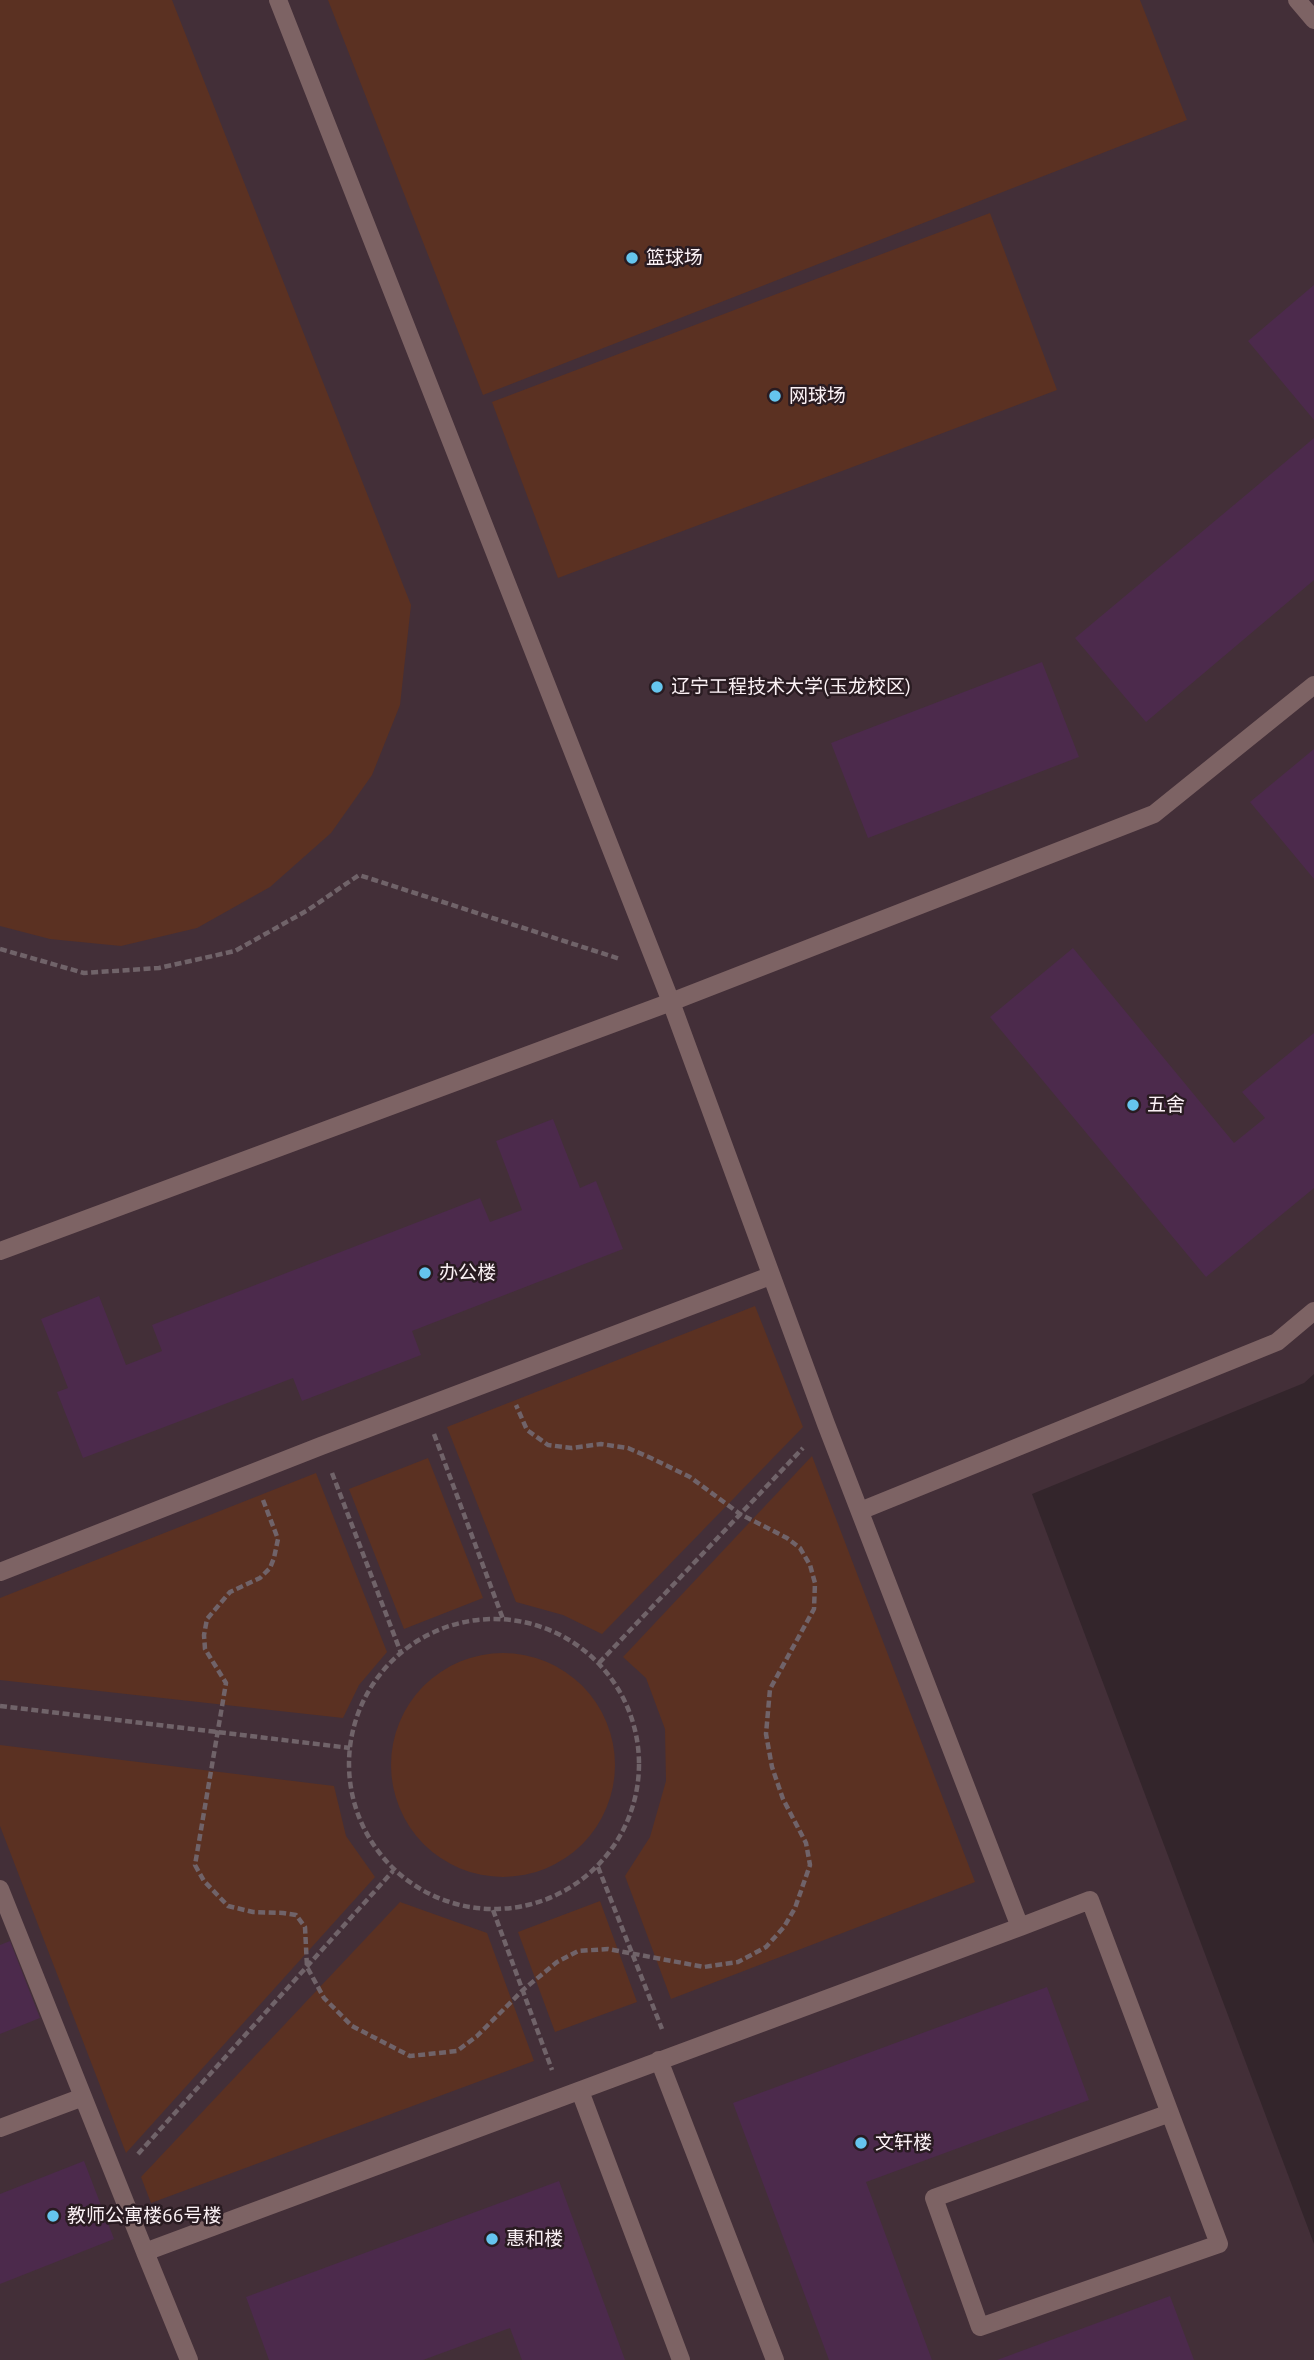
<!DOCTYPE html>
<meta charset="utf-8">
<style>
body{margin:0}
canvas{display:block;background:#33252b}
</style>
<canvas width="1314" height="2360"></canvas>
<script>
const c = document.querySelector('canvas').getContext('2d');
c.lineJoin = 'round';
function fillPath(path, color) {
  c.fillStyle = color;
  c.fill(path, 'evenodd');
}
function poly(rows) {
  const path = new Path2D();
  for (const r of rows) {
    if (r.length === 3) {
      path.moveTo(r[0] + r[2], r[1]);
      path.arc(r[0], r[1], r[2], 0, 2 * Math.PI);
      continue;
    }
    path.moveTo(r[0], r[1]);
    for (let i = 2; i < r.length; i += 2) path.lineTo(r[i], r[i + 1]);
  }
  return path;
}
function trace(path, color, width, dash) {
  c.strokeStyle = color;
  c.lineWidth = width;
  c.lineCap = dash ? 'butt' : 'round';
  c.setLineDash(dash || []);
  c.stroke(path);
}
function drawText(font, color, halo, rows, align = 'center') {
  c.font = font + ' Ubuntu,"Noto Sans SC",sans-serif';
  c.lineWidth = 5;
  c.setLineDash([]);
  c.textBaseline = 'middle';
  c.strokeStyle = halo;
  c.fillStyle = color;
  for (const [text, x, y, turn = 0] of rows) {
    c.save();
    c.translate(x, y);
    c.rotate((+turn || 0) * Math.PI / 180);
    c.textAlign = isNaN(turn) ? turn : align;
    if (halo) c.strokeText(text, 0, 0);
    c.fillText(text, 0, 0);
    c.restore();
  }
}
const built = poly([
 [0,0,1314,0,1314,1374,1304,1383,1032,1494,1314,2244,1314,2360,0,2360]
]);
const green = poly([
 [0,0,172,0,411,605,400,705,372,775,331,833,270,887,197,928,121,946,50,939,0,926],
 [328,0,1140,0,1187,120,483,395],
 [990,213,1057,390,558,578,492,402],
 [755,1306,803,1427,602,1634,563,1615,516,1602,447,1427],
 [812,1456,975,1882,671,1999,625,1876,650,1837,666,1781,665,1729,646,1678,623,1657],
 [428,1458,483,1598,404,1629,349,1489],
 [316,1473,387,1652,359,1685,343,1718,0,1680,0,1598],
 [503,1765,112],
 [0,1745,334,1786,346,1836,375,1877,126,2153,0,1826],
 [600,1901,637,2002,555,2032,518,1932],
 [400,1902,487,1933,534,2061,151,2203,141,2177]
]);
const building = poly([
 [1314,285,1314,420,1248,341],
 [1314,438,1314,580,1146,722,1075,638],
 [1042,662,1079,757,868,838,831,743],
 [1314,749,1314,879,1250,802],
 [1073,948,1234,1143,1265,1118,1242,1092,1314,1033,1314,1188,1206,1277,990,1017],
 [553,1119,580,1188,596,1181,623,1249,412,1331,421,1355,302,1401,293,1378,83,1458,57,1392,68,1388,41,1319,99,1296,126,1365,162,1351,152,1325,480,1198,490,1222,522,1210,496,1141],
 [10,1941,40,2018,0,2034,0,1945],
 [1047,1987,1089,2100,866,2182,932,2360,829,2360,733,2103],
 [84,2161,114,2239,0,2284,0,2194],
 [559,2181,625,2360,522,2360,510,2328,423,2360,269,2360,246,2297],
 [1170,2296,1194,2360,997,2360]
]);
const path = poly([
 [0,949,84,973,159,968,235,951,308,910,359,875,620,959],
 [434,1434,503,1619],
 [332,1473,401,1653],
 [263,1500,278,1539,274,1558,270,1568,260,1578,230,1592,207,1619,204,1635,205,1649,226,1683,195,1865,204,1881,228,1906,253,1912,283,1913,296,1915,305,1927,307,1967,324,1998,352,2026,410,2056,457,2051,477,2036,523,1990,557,1962,578,1951,608,1949,704,1967,738,1962,766,1947,784,1927,795,1908,810,1865,806,1843,783,1799,772,1767,766,1734,770,1689,814,1609,815,1583,810,1565,800,1548,787,1538,740,1514,690,1477,651,1458,628,1448,601,1444,572,1448,548,1445,527,1430,516,1405],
 [494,1764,145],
 [599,1663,803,1448],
 [0,1706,350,1748],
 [598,1867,662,2029],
 [493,1910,552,2070],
 [138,2154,393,1871]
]);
const minor = poly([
 [1297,0,1314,20],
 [0,1251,671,1002,1154,814,1314,685],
 [860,1511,1277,1342,1314,1311],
 [0,1572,321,1446,770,1276],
 [0,1889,145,2252,1020,1927,826,1424,671,1002,278,0],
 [1020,1927,1090,1900,1219,2244,980,2327,934,2198,1170,2113],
 [659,2060,775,2360],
 [580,2091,681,2360],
 [0,2128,83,2097],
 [145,2252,189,2360]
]);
const markers = [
 [632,258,7,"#65c5ee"],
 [775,396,7,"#65c5ee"],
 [657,687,7,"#65c5ee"],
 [1133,1105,7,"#65c5ee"],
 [425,1273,7,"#65c5ee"],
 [861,2143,7,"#65c5ee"],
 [53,2216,7,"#65c5ee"],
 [492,2239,7,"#65c5ee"]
];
const poiNames = [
 ["篮球场",646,258],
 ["网球场",789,396],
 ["辽宁工程技术大学(玉龙校区)",671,687],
 ["五舍",1147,1105],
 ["办公楼",439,1273],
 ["文轩楼",875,2143],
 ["教师公寓楼66号楼",67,2216],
 ["惠和楼",506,2239]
];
fillPath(built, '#432f38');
fillPath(green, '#5b3122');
fillPath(building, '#4c2a4c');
trace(path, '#706369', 4.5, [7, 3.5]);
trace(minor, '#7d6364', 18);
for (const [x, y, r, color] of markers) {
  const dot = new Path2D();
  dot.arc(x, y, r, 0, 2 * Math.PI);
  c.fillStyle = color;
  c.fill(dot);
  trace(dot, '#291b21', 2.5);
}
drawText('19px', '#fbf1f5', '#291b21', poiNames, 'left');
</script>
